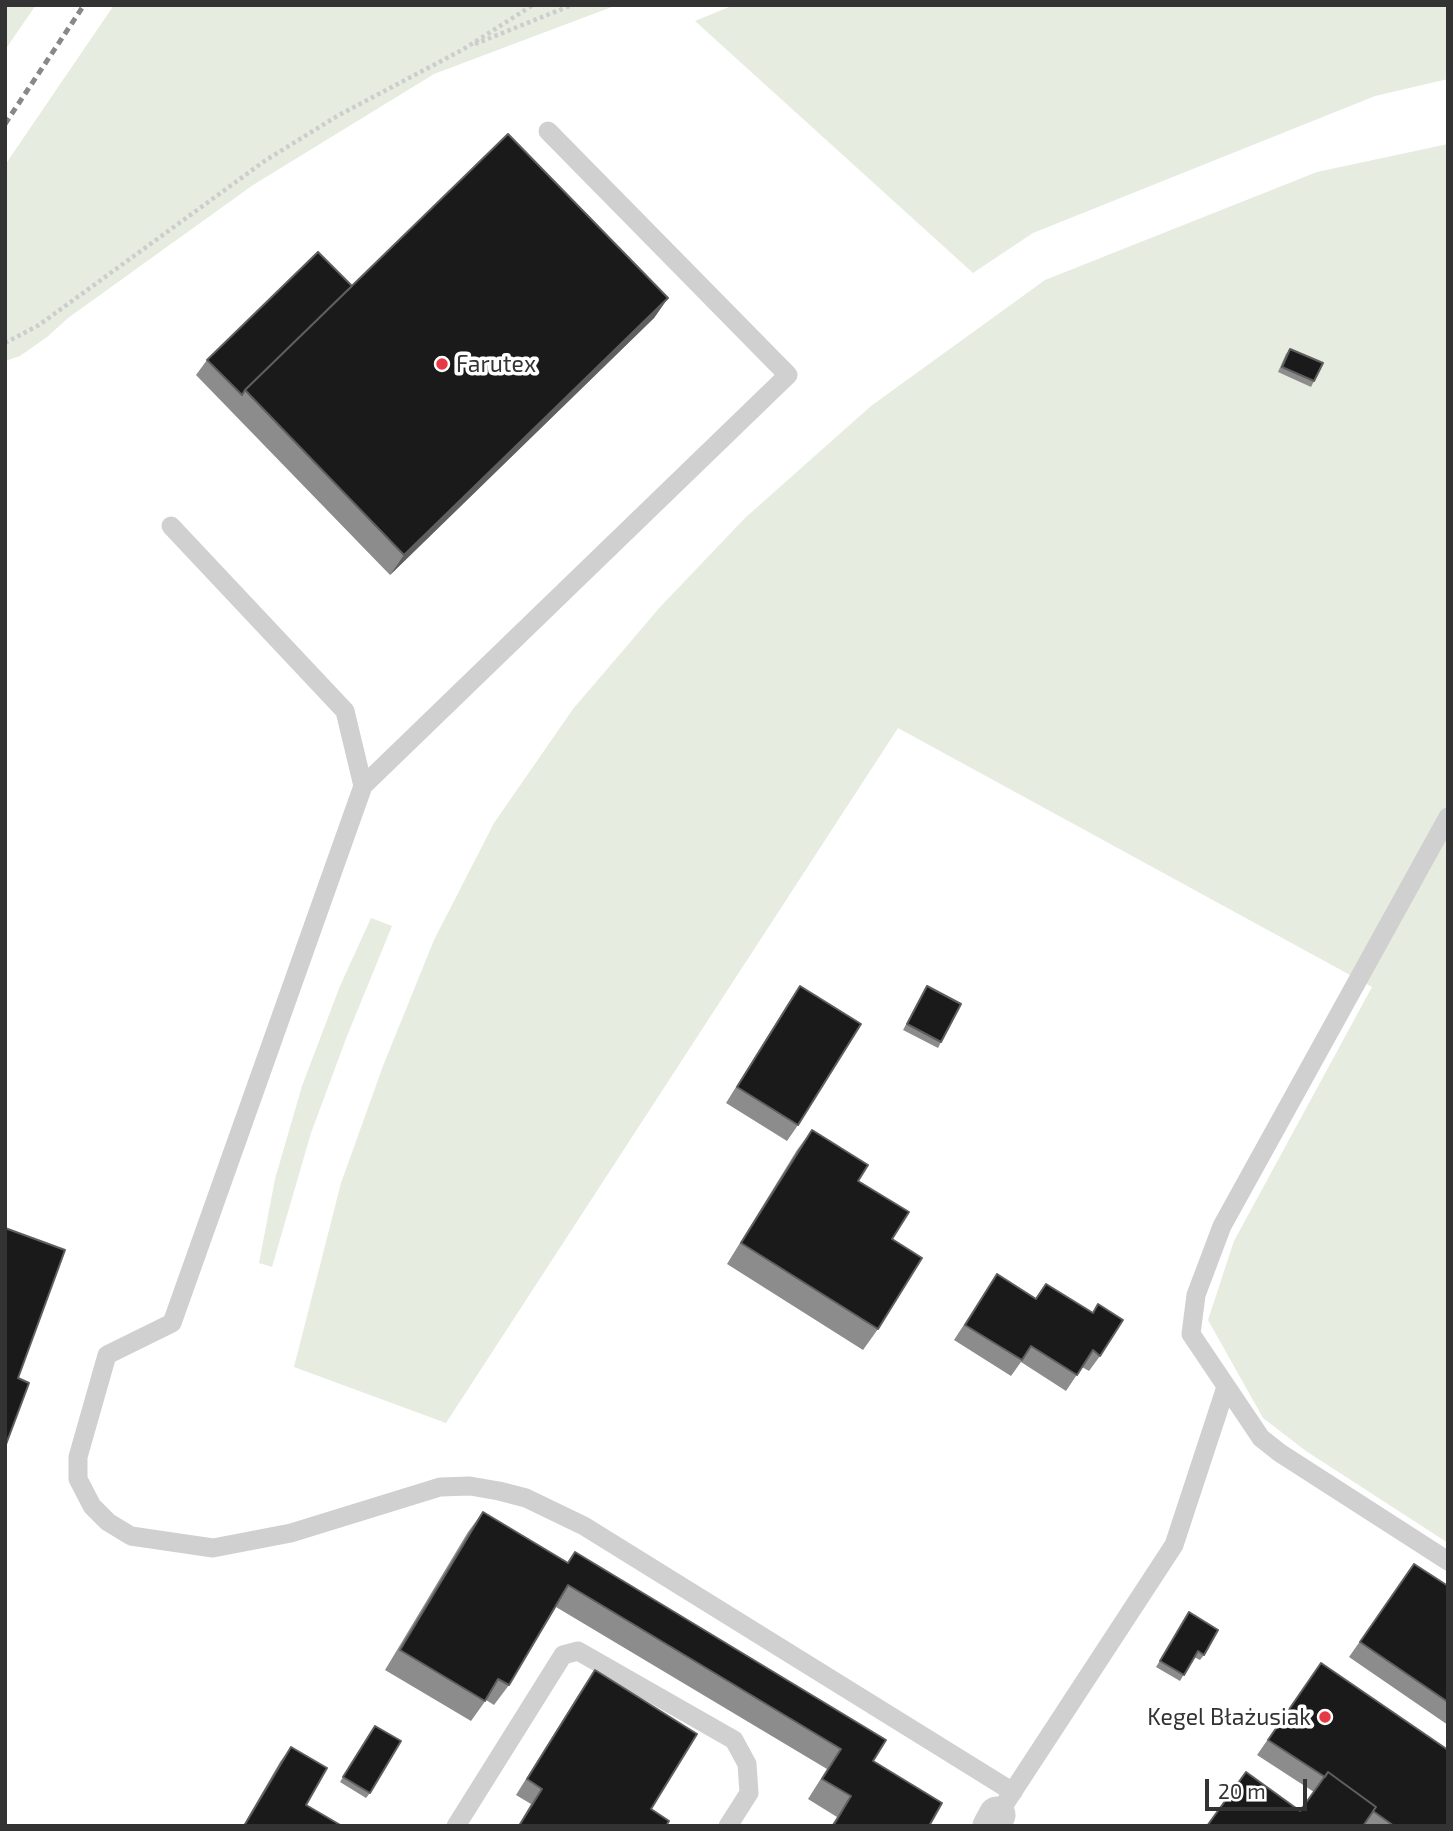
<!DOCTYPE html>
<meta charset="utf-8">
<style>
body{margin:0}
#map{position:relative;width:1453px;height:1831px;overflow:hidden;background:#fff;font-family:"Exo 2",sans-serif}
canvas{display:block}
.frame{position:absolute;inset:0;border:7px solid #333;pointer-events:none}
.scale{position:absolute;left:1205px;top:1779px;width:102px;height:32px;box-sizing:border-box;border:4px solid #333;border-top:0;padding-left:9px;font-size:21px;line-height:24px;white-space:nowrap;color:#333;-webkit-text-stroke:5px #fff;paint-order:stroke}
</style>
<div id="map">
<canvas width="1453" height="1831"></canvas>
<div class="frame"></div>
<div class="scale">20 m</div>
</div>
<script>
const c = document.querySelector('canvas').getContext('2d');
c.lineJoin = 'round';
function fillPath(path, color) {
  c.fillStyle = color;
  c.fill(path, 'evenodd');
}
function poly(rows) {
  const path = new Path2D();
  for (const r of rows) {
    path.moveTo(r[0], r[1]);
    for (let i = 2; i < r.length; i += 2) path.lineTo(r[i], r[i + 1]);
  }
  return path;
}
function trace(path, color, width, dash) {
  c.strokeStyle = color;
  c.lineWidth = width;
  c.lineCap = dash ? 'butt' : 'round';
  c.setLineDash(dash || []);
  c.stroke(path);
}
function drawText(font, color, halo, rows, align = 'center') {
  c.font = font + ' "Exo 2",sans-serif';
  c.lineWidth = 7;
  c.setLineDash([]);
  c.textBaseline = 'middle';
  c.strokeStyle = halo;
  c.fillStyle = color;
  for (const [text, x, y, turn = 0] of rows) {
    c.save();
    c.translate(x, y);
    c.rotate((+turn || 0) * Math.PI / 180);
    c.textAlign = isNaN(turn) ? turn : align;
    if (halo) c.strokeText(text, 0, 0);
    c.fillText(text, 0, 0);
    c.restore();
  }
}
const green = poly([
 [5,5,36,5,5,50],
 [114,5,617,5,434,74,253,185,68,318,47,337,20,356,5,361,5,165],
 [734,5,1448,5,1448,79,1375,96,1033,233,973,273,695,21],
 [1448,144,1448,1543,1306,1451,1263,1418,1208,1320,1234,1241,1372,987,898,728,446,1423,294,1367,341,1183,383,1066,434,940,494,823,573,709,661,606,745,518,871,406,1045,280,1317,172],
 [371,918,392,926,347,1036,311,1133,272,1267,259,1263,275,1179,302,1086,340,986]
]);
const path = poly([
 [475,44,572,5],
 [5,343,39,325,266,160,339,115,462,50,533,5]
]);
const lane = poly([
 [171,526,345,711,363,786,172,1323,107,1355,78,1457,78,1479,92,1506,108,1522,131,1536,213,1548,291,1533,440,1487,470,1486,499,1491,526,1498,584,1526,1013,1792],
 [363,786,788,375,548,131],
 [1448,817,1222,1226,1196,1295,1191,1334,1261,1438,1280,1453,1448,1561],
 [1006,1802,1174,1545,1226,1387],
 [456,1826,563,1655,578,1651,734,1740,747,1764,749,1793,728,1826]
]);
const street = poly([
 [991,1826,997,1815]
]);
const rail = poly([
 [5,124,84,5]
]);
const wall = poly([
 [352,286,668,298,654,318,390,575,196,375,207,360],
 [1290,349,1314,381,1311,387,1278,372,1286,354],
 [800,986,798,1125,787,1141,726,1103,789,1002],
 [927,986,941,1042,938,1048,903,1030],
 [812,1130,858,1181,892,1239,878,1329,863,1350,727,1264,797,1150],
 [997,1274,1035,1299,1046,1284,1100,1356,1089,1371,1082,1367,1066,1391,1021,1362,1011,1376,954,1340],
 [483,1512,567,1563,575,1552,873,1761,929,1826,831,1826,837,1817,808,1799,827,1769,556,1607,509,1685,494,1705,486,1700,471,1721,385,1670,468,1532],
 [1414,1564,1448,1586,1448,1725,1349,1657],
 [1189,1612,1204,1655,1200,1660,1194,1657,1180,1681,1156,1667],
 [1321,1663,1448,1826,1207,1826,1300,1811,1314,1792,1257,1755],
 [595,1670,651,1809,666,1826,518,1826,531,1804,516,1795,584,1686],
 [371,1731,370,1793,366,1798,340,1782],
 [291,1747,306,1805,342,1826,243,1826,280,1762]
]);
const shadedWall = poly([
 [668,298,654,318,390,575,404,555]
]);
const building = poly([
 [508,134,668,298,404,555,245,390,508,134],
 [318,252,352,286,245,390,242,395,207,360,318,252],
 [1290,349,1323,363,1314,381,1282,367,1290,349],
 [800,986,861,1024,798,1125,737,1087,800,986],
 [927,986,961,1004,941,1042,907,1024,927,986],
 [812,1130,868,1165,858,1181,909,1212,892,1239,922,1258,878,1329,741,1243,812,1130],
 [5,1228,65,1250,18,1378,29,1383,5,1447,5,1228],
 [997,1274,1036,1299,1046,1284,1093,1313,1098,1304,1123,1320,1100,1356,1093,1350,1077,1375,1031,1346,1022,1360,965,1325,997,1274],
 [483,1512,568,1563,575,1552,886,1740,873,1761,942,1803,929,1826,833,1826,851,1796,822,1779,841,1749,568,1585,509,1685,498,1679,485,1701,400,1650,483,1512],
 [1414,1564,1448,1586,1448,1702,1360,1642,1414,1564],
 [1189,1612,1218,1630,1204,1655,1198,1651,1184,1675,1160,1661,1189,1612],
 [1321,1663,1448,1750,1448,1826,1394,1826,1373,1811,1376,1807,1328,1772,1325,1777,1268,1740,1321,1663],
 [595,1670,697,1734,651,1809,669,1821,666,1826,519,1826,542,1789,527,1779,595,1670],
 [375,1726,401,1741,370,1793,343,1777,375,1726],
 [291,1747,327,1768,306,1805,342,1826,244,1826,291,1747],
 [1246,1772,1300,1811,1328,1772,1376,1807,1363,1826,1207,1826,1246,1772]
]);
const markers = [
 [442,364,7,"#e63946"],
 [1325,1717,7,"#e63946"]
];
const poiNames = [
 ["Farutex",456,364],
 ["Kegel Błażusiak",1311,1717,"right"]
];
fillPath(green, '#e6ecdf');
trace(path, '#cdcdcd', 4.5, [3.5, 3.5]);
trace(lane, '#d0d0d0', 19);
trace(street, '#d0d0d0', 37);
trace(rail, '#888', 5, [7, 5]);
fillPath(wall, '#8c8c8c');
fillPath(shadedWall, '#5f5f5f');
fillPath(building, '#1a1a1a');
trace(building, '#5f5f5f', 2);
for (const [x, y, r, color] of markers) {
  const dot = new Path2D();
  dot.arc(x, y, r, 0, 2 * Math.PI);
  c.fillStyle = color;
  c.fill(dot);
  trace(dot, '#fff', 2.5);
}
drawText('23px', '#333', '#fff', poiNames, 'left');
</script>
